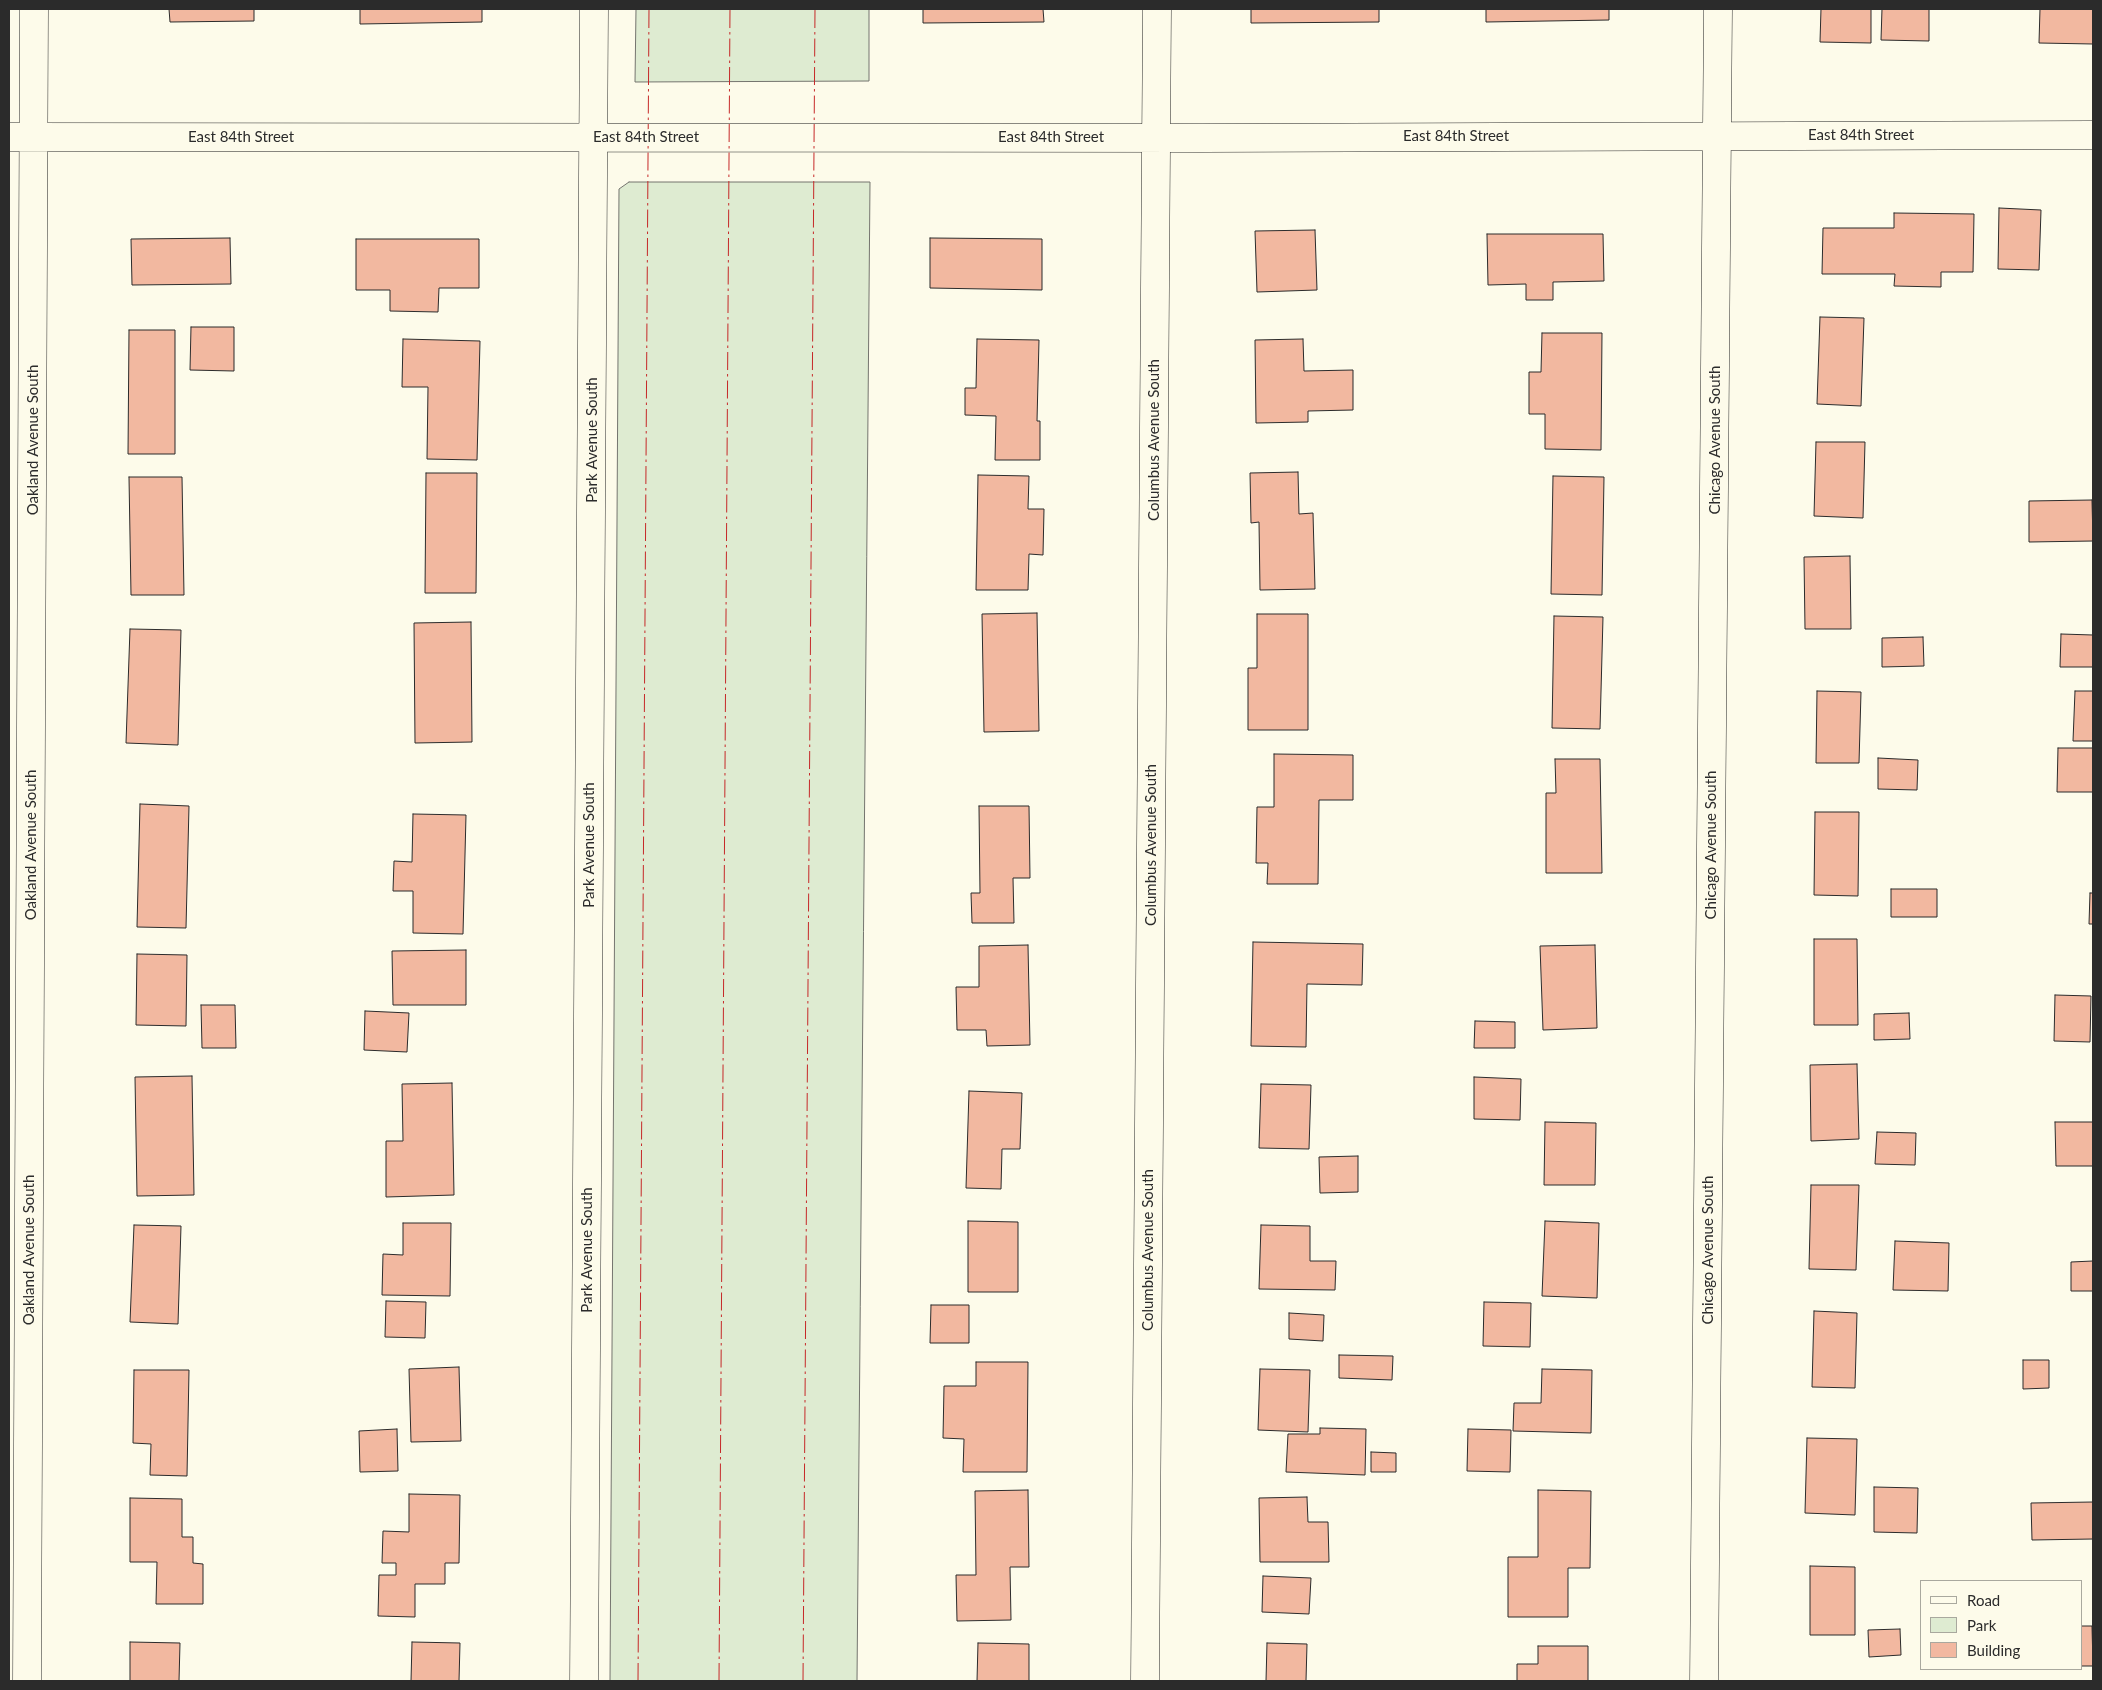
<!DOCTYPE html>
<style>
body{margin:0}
#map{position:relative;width:2102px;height:1690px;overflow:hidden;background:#fdfbea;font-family:Lato,sans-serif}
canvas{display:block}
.frame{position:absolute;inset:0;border:10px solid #2b2b2b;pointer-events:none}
.legend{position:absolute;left:1920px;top:1580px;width:162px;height:90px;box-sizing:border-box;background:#fdfbea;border:1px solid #a9a89e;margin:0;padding:6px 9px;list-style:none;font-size:15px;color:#2b2b2b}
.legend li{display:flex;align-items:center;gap:10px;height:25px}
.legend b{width:25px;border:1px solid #a9a89e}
</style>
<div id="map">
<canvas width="2102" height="1690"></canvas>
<div class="frame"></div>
<ul class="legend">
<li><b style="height:6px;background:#fdfbea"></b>Road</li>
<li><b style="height:14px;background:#deebd1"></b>Park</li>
<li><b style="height:14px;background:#f2b8a0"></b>Building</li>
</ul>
</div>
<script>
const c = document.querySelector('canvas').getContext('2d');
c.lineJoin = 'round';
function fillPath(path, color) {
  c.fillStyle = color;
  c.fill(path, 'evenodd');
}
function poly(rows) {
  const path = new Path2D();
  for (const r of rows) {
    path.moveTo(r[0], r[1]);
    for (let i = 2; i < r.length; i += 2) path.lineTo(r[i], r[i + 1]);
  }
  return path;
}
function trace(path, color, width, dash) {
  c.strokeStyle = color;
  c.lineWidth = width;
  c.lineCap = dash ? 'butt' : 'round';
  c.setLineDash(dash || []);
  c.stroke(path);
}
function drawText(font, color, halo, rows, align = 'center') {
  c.font = font + ' Lato,sans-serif';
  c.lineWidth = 4;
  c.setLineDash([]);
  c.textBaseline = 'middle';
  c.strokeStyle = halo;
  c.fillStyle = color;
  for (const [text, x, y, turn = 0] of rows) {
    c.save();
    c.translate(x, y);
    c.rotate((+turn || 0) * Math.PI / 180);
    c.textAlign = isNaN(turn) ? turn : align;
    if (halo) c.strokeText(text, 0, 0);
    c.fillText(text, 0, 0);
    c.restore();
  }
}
const green = poly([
 [636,9,869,9,869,81,635,82,636,9],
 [629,182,870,182,857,1681,610,1681,619,189,629,182]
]);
const building = poly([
 [169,9,254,9,254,21,170,22,169,9],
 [360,9,482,9,482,22,360,24,360,9],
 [923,9,1043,9,1044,22,923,23,923,9],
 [1251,9,1379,9,1379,22,1251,23,1251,9],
 [1486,9,1609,9,1609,20,1486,22,1486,9],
 [1821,9,1871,9,1871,43,1820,42,1821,9],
 [1882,9,1929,9,1929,41,1881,40,1882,9],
 [2040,9,2093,9,2093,44,2039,43,2040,9],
 [1999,208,2041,210,2039,270,1998,269,1999,208],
 [1894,213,1974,214,1973,272,1941,272,1941,287,1894,286,1895,274,1822,274,1823,228,1894,228,1894,213],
 [1315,230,1317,290,1257,292,1255,231,1315,230],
 [1487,234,1603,234,1604,281,1553,282,1553,300,1526,300,1526,284,1488,285,1487,234],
 [230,238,231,284,132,285,131,239,230,238],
 [930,238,1042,239,1042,290,930,288,930,238],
 [356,239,479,239,479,288,439,288,438,312,390,311,390,290,356,290,356,239],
 [1820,317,1864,318,1861,406,1817,404,1820,317],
 [191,327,234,327,234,371,190,370,191,327],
 [129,330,175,330,175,454,128,454,129,330],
 [1542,333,1602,333,1601,450,1545,449,1545,414,1529,414,1529,372,1541,372,1542,333],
 [403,339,480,341,477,460,427,459,428,387,402,387,403,339],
 [977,339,1039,340,1037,421,1040,421,1040,460,995,460,996,416,965,415,965,388,976,388,977,339],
 [1303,339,1304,371,1353,370,1353,410,1308,411,1308,422,1256,423,1255,340,1303,339],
 [1816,442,1865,442,1863,518,1814,516,1816,442],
 [1298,472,1299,514,1313,513,1315,589,1260,590,1259,522,1251,523,1250,473,1298,472],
 [426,473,477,473,476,593,425,593,426,473],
 [978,475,1029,476,1028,509,1044,509,1043,555,1029,554,1028,590,976,590,978,475],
 [1553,476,1604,477,1602,595,1551,594,1553,476],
 [129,477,182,477,184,595,131,595,129,477],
 [2092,500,2093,541,2029,542,2029,501,2092,500],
 [1850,556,1851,629,1805,629,1804,557,1850,556],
 [1037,613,1039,731,984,732,982,614,1037,613],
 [1257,614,1308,614,1308,730,1248,730,1248,668,1257,668,1257,614],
 [1554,616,1603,617,1600,729,1552,728,1554,616],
 [471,622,472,742,415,743,414,623,471,622],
 [130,629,181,630,178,745,126,743,130,629],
 [2061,634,2093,635,2093,667,2060,667,2061,634],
 [1923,637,1924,666,1882,667,1882,638,1923,637],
 [1817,691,1861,692,1859,763,1816,763,1817,691],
 [2075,691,2093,691,2093,741,2073,741,2075,691],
 [2058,748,2093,748,2093,792,2057,792,2058,748],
 [1274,754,1353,755,1353,800,1319,800,1318,884,1267,884,1268,863,1256,863,1257,807,1274,807,1274,754],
 [1878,758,1918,760,1917,790,1878,789,1878,758],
 [1555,759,1600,759,1602,873,1546,873,1546,793,1556,793,1555,759],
 [140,804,189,806,186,928,137,927,140,804],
 [979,806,1029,806,1030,878,1013,878,1014,923,972,923,971,893,980,893,979,806],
 [1815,812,1859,812,1858,896,1814,895,1815,812],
 [413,814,466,815,463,934,413,933,413,891,393,891,394,861,412,862,413,814],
 [1891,889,1937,889,1937,917,1891,917,1891,889],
 [2090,893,2093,893,2093,924,2089,924,2090,893],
 [1814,939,1857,939,1858,1025,1814,1025,1814,939],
 [1253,942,1363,944,1362,985,1307,984,1306,1047,1251,1046,1253,942],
 [1028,945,1030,1045,987,1046,986,1030,957,1030,956,987,979,987,979,946,1028,945],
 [1595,945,1597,1028,1543,1030,1540,946,1595,945],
 [466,950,466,1005,393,1005,392,951,466,950],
 [137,954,187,955,186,1026,136,1025,137,954],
 [2055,995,2091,996,2090,1042,2054,1041,2055,995],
 [201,1005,235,1005,236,1048,202,1048,201,1005],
 [365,1011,409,1013,407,1052,364,1050,365,1011],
 [1909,1013,1910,1039,1874,1040,1874,1014,1909,1013],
 [1475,1021,1515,1022,1515,1048,1474,1048,1475,1021],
 [1857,1064,1859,1139,1811,1141,1810,1065,1857,1064],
 [192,1076,194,1195,137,1196,135,1077,192,1076],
 [1474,1077,1521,1079,1520,1120,1474,1119,1474,1077],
 [452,1083,454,1195,386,1197,386,1141,403,1141,402,1084,452,1083],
 [1261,1084,1311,1085,1309,1149,1259,1148,1261,1084],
 [969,1091,1022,1093,1020,1149,1002,1149,1001,1189,966,1188,969,1091],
 [1545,1122,1596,1123,1595,1185,1544,1185,1545,1122],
 [2055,1122,2093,1122,2093,1166,2056,1166,2055,1122],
 [1877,1132,1916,1133,1915,1165,1875,1164,1877,1132],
 [1358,1156,1358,1192,1320,1193,1319,1157,1358,1156],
 [1811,1185,1859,1185,1856,1270,1809,1269,1811,1185],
 [968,1221,1018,1222,1018,1292,968,1292,968,1221],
 [1545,1221,1599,1223,1597,1298,1542,1296,1545,1221],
 [403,1223,451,1223,450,1296,382,1295,383,1254,403,1255,403,1223],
 [134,1225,181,1226,178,1324,130,1322,134,1225],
 [1261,1225,1310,1226,1310,1261,1336,1261,1335,1290,1259,1289,1261,1225],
 [1895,1241,1949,1243,1948,1291,1893,1290,1895,1241],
 [2093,1261,2093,1291,2071,1291,2071,1262,2093,1261],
 [386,1301,426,1302,425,1338,385,1337,386,1301],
 [1484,1302,1531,1303,1530,1347,1483,1346,1484,1302],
 [931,1305,969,1305,969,1343,930,1343,931,1305],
 [1814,1311,1857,1313,1855,1388,1812,1387,1814,1311],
 [1289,1313,1324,1315,1323,1341,1289,1339,1289,1313],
 [1339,1355,1393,1356,1392,1380,1339,1378,1339,1355],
 [2023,1360,2049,1360,2049,1388,2023,1389,2023,1360],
 [976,1362,1028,1362,1027,1472,963,1472,964,1439,943,1438,944,1386,976,1386,976,1362],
 [459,1367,461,1441,411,1442,409,1369,459,1367],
 [1260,1369,1310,1370,1308,1432,1258,1430,1260,1369],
 [1542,1369,1592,1370,1591,1433,1513,1431,1514,1403,1541,1403,1542,1369],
 [134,1370,189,1370,187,1476,150,1475,151,1444,133,1443,134,1370],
 [1320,1428,1366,1429,1365,1475,1286,1472,1288,1434,1320,1434,1320,1428],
 [397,1429,398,1471,360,1472,359,1431,397,1429],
 [1468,1429,1511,1430,1510,1472,1467,1471,1468,1429],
 [1807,1438,1857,1439,1855,1515,1805,1513,1807,1438],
 [1371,1452,1396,1453,1396,1472,1371,1472,1371,1452],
 [1874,1487,1918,1488,1917,1533,1874,1532,1874,1487],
 [1028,1490,1029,1567,1010,1567,1011,1620,957,1621,956,1575,976,1575,975,1491,1028,1490],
 [1538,1490,1591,1491,1590,1568,1568,1568,1568,1617,1508,1617,1508,1557,1538,1557,1538,1490],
 [409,1494,460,1495,459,1563,445,1563,445,1584,415,1584,415,1617,378,1616,379,1575,396,1575,396,1563,382,1563,383,1531,409,1532,409,1494],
 [1307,1497,1308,1522,1328,1522,1329,1562,1260,1562,1259,1498,1307,1497],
 [130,1498,182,1499,182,1537,193,1537,193,1563,203,1564,203,1604,156,1604,157,1562,130,1562,130,1498],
 [2093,1502,2093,1539,2032,1540,2031,1503,2093,1502],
 [1810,1566,1855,1567,1855,1635,1810,1635,1810,1566],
 [1263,1576,1311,1578,1309,1614,1262,1612,1263,1576],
 [2081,1626,2092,1626,2093,1666,2081,1666,2081,1626],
 [1900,1629,1901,1655,1869,1657,1868,1630,1900,1629],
 [130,1642,180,1643,179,1681,130,1681,130,1642],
 [412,1642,460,1643,459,1681,411,1681,412,1642],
 [978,1643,1029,1644,1029,1681,977,1681,978,1643],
 [1267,1643,1307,1644,1306,1681,1266,1681,1267,1643],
 [1538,1646,1588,1646,1588,1681,1517,1681,1517,1664,1538,1664,1538,1646]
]);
const minor = poly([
 [9,137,1202,138,2093,135],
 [27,1681,34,9],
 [584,1681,594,9],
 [1145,1681,1157,9],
 [1704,1681,1718,9]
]);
const power = poly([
 [638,1681,649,9],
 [719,1681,730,9],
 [803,1681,815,9]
]);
const streetNames = [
 ["East 84th Street",1861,135],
 ["East 84th Street",1456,136],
 ["East 84th Street",241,137],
 ["East 84th Street",646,137],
 ["East 84th Street",1051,137],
 ["Oakland Avenue South",33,440,-90],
 ["Park Avenue South",592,440,-90],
 ["Columbus Avenue South",1154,440,-90],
 ["Chicago Avenue South",1715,440,-90],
 ["Oakland Avenue South",31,845,-90],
 ["Park Avenue South",589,845,-90],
 ["Columbus Avenue South",1151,845,-90],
 ["Chicago Avenue South",1711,845,-90],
 ["Oakland Avenue South",29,1250,-90],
 ["Park Avenue South",587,1250,-90],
 ["Columbus Avenue South",1148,1250,-90],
 ["Chicago Avenue South",1708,1250,-90]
];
fillPath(green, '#deebd1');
trace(green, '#74746e', 1);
fillPath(building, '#f2b8a0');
trace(building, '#2b2b2b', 1);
trace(minor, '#2b2b2b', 29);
trace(minor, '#fdfbea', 28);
trace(power, '#c62828', 1, [18, 4, 2.5, 4]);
drawText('15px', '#2b2b2b', '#fdfbea', streetNames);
</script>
